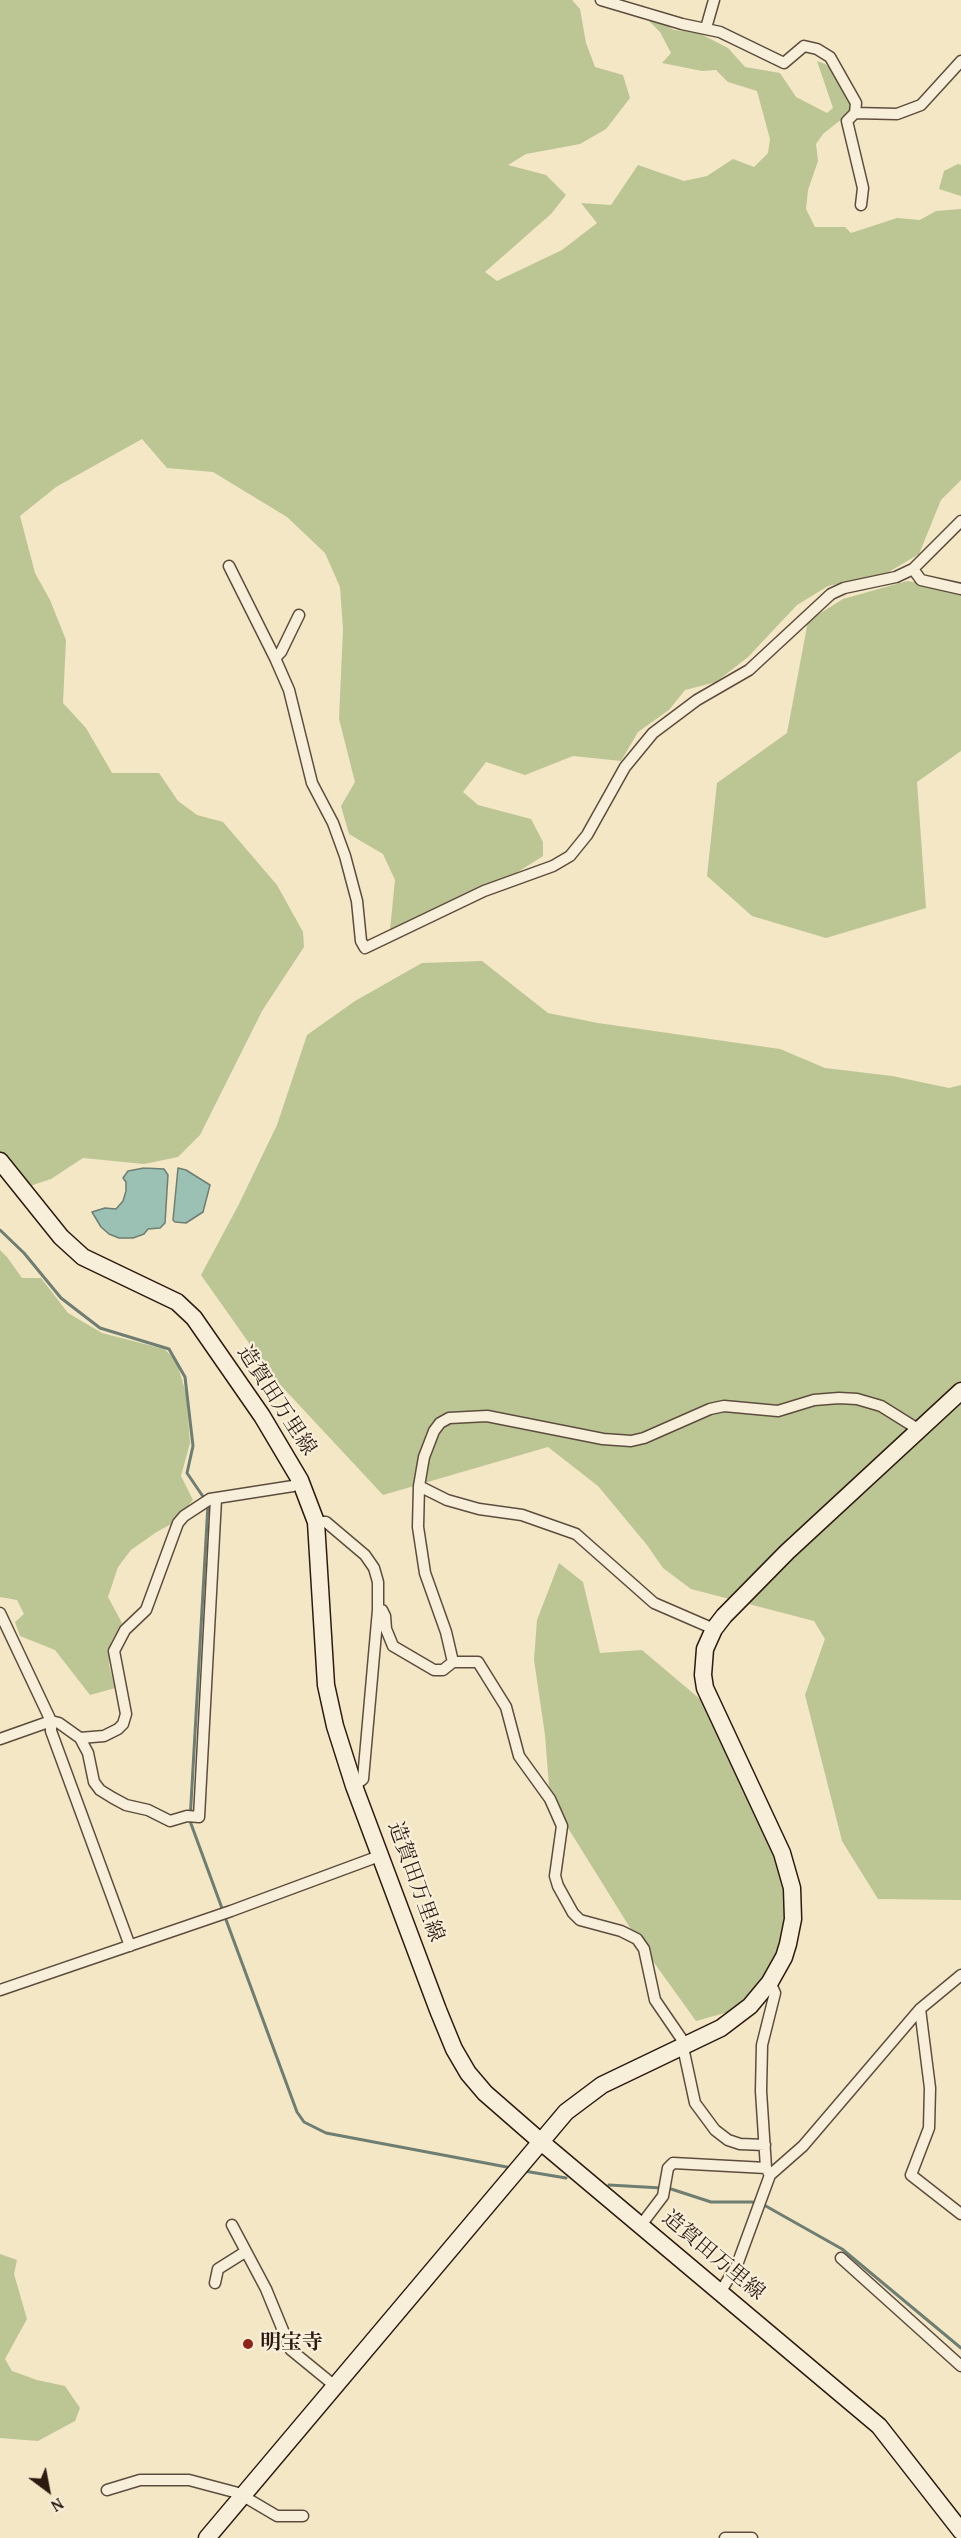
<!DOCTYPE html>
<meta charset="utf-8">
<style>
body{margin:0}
#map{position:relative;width:961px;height:2538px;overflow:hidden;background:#f3e7c5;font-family:"Gentium Book Plus",serif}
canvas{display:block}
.north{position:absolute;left:18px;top:2460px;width:60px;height:60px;-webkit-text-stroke:4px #f7efd9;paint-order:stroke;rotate:148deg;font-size:16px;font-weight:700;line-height:24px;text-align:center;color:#2d1a11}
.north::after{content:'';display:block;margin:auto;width:21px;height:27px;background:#2d1a11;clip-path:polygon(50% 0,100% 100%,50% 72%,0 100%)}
</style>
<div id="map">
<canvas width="961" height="2538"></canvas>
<div class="north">N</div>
</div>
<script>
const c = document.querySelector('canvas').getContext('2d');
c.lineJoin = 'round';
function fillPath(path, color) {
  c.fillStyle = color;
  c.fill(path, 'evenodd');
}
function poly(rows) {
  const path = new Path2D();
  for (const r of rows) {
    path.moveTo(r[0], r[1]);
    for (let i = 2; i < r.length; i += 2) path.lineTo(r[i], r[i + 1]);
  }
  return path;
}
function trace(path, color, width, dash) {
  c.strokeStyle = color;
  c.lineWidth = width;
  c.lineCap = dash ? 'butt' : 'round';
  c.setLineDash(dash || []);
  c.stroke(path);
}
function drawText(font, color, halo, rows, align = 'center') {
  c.font = font + ' "Gentium Book Plus","Noto Serif JP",serif';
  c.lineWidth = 4.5;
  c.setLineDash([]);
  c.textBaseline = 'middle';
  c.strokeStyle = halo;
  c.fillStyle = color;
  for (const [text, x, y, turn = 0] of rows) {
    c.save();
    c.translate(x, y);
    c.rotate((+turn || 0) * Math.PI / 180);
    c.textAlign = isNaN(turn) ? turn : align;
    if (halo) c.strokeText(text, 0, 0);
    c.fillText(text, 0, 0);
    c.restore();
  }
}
const green = poly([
 [0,0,572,0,580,9,586,43,595,67,623,75,630,98,606,129,580,144,526,154,508,165,546,175,566,195,551,214,485,272,497,281,562,250,597,223,581,203,611,205,638,165,684,181,707,176,733,159,754,167,768,153,770,139,757,91,728,82,716,70,702,71,662,63,671,53,660,32,647,19,656,19,674,30,697,32,728,48,745,67,780,73,796,97,827,113,833,108,817,61,825,64,847,84,853,110,823,134,816,144,818,161,808,190,806,209,815,227,845,227,851,233,897,218,920,220,936,211,961,209,961,480,941,500,919,554,887,573,828,586,797,605,748,657,716,682,685,690,669,710,638,732,621,761,573,756,525,775,486,762,463,792,478,805,531,819,543,842,543,856,510,877,390,930,395,880,383,854,349,834,341,806,355,782,339,719,343,629,340,587,325,553,287,517,213,472,167,468,142,439,56,487,20,516,35,573,50,600,66,640,63,703,86,728,112,773,159,773,178,801,197,815,223,822,277,885,303,932,304,947,262,1011,200,1135,178,1157,144,1164,83,1158,51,1179,30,1186,0,1154],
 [958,164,961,165,961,196,939,189,944,171],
 [907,581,961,589,961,751,917,782,926,908,826,938,752,916,707,876,717,783,787,733,808,621,843,599],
 [482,961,548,1013,598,1023,780,1049,825,1068,892,1076,949,1088,961,1085,961,1900,878,1899,842,1841,805,1695,825,1639,814,1621,691,1589,663,1568,647,1545,598,1486,548,1447,383,1495,273,1377,201,1275,238,1206,277,1125,307,1035,355,1001,422,963],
 [0,1250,7,1257,22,1278,41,1278,68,1313,102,1333,164,1349,176,1360,186,1393,190,1443,181,1476,193,1500,173,1523,155,1533,131,1550,118,1567,108,1597,122,1623,111,1642,109,1665,115,1688,90,1695,55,1650,20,1636,15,1622,24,1614,17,1600,0,1597],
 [559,1563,583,1582,600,1653,642,1650,714,1711,786,1866,784,1957,750,2006,696,2021,637,1939,550,1799,545,1735,534,1660,537,1620],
 [0,2254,17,2260,14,2274,27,2319,5,2359,12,2371,37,2380,65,2386,80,2408,75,2421,38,2441,0,2438]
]);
const water = poly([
 [144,1168,164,1169,168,1175,165,1223,160,1228,148,1229,144,1234,133,1238,119,1238,109,1234,101,1227,92,1212,105,1208,116,1209,123,1201,126,1191,126,1182,123,1178,128,1171,144,1168],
 [178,1168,186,1170,210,1185,203,1212,186,1223,175,1222,173,1220,178,1168]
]);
const stream = poly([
 [0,1230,24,1253,61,1298,100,1328,169,1349,185,1377,193,1446,187,1473,204,1498],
 [208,1504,190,1821,223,1911],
 [225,1917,297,2112,304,2122,326,2133,512,2168],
 [524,2171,566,2178],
 [609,2185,662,2188],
 [668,2188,711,2202,752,2202,764,2205,842,2249,961,2348]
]);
const street = poly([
 [601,0,682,24,720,32,784,63,804,46,817,49,830,57,856,103,855,113,847,121,863,188,861,205],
 [706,28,714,0],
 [855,113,897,114,921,105,961,61],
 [229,566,275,658,289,690,312,783,333,823,345,856,357,901,361,941,365,948,484,891,553,866,570,856,587,835,625,767,653,733,697,700,749,670,831,594,844,588,896,577,913,569,961,521],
 [913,569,921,580,961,589],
 [275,658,281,652,299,615],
 [419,1486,447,1500,479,1509,522,1515,576,1534,654,1603,714,1629],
 [316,1522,326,1522,365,1555,374,1568,378,1582,378,1610,363,1779,354,1786],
 [378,1610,382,1610,385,1616,386,1629,393,1646,434,1670,443,1670,453,1662,478,1662,506,1707,519,1756,550,1799,562,1826,555,1876,558,1886,573,1913,580,1920,621,1931,637,1939,644,1949,655,2000,681,2038,695,2103,715,2130,728,2140,740,2144,765,2145],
 [0,1613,51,1721,51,1731,130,1946],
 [453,1662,446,1632,425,1573,418,1527,419,1486,424,1457,434,1431,440,1423,449,1418,487,1416,603,1439,631,1441,644,1438,710,1409,724,1406,778,1411,814,1400,839,1398,857,1399,881,1406,921,1431],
 [80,1738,104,1736,118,1729,123,1724,126,1714,114,1651,125,1630,146,1610,178,1523,184,1516,210,1499,293,1486,300,1480],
 [0,1739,51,1721,59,1723,80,1738,88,1753,94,1782,100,1790,113,1798,126,1805,148,1810,170,1821,187,1816,199,1817,216,1499],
 [0,1990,231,1911,382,1855],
 [920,2009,930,2088,929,2128,911,2175,961,2214],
 [770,2175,766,2168,761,2091,762,2045,775,1993,770,1982],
 [232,2225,266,2289,291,2350,335,2386],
 [641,2225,663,2196,668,2168,673,2163,766,2168],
 [841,2258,961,2366],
 [215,2283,218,2269,245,2252],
 [721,2291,737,2265,770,2175,803,2146,920,2009,961,1975],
 [107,2490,140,2480,189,2480,238,2493,277,2516,303,2516],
 [725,2538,752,2538]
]);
const secondary = poly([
 [0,1161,61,1237,83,1257,177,1302,194,1318,262,1416,300,1480,316,1522,326,1685,335,1726,354,1786,438,2010,454,2049,468,2073,485,2093,540,2141,879,2426,961,2531],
 [207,2538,566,2112,602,2085,721,2028,750,2006,770,1982,784,1957,788,1944,793,1919,792,1888,782,1853,705,1688,703,1675,705,1649,714,1629,724,1616,787,1552,961,1391]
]);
const markers = [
 [248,2344,6,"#8f2418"]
];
const streetNames = [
 ["造賀田万里線",276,1401,57],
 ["造賀田万里線",415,1882,70],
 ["造賀田万里線",713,2256,40]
];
const poiNames = [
 ["明宝寺",260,2344]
];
fillPath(green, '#bcc594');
fillPath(water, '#9bc0b4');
trace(water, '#6f7e73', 1.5);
trace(stream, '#6f7e73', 3);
trace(street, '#5e4d3e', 13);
trace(secondary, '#2d1a11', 19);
trace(street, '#f7efd9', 10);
trace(secondary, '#f7efd9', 16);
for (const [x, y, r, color] of markers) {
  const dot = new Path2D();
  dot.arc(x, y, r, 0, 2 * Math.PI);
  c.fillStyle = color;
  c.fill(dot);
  trace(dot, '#f7efd9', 2);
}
drawText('21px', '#2d1a11', '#f7efd9', streetNames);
drawText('bold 21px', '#2d1a11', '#f7efd9', poiNames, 'left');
</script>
